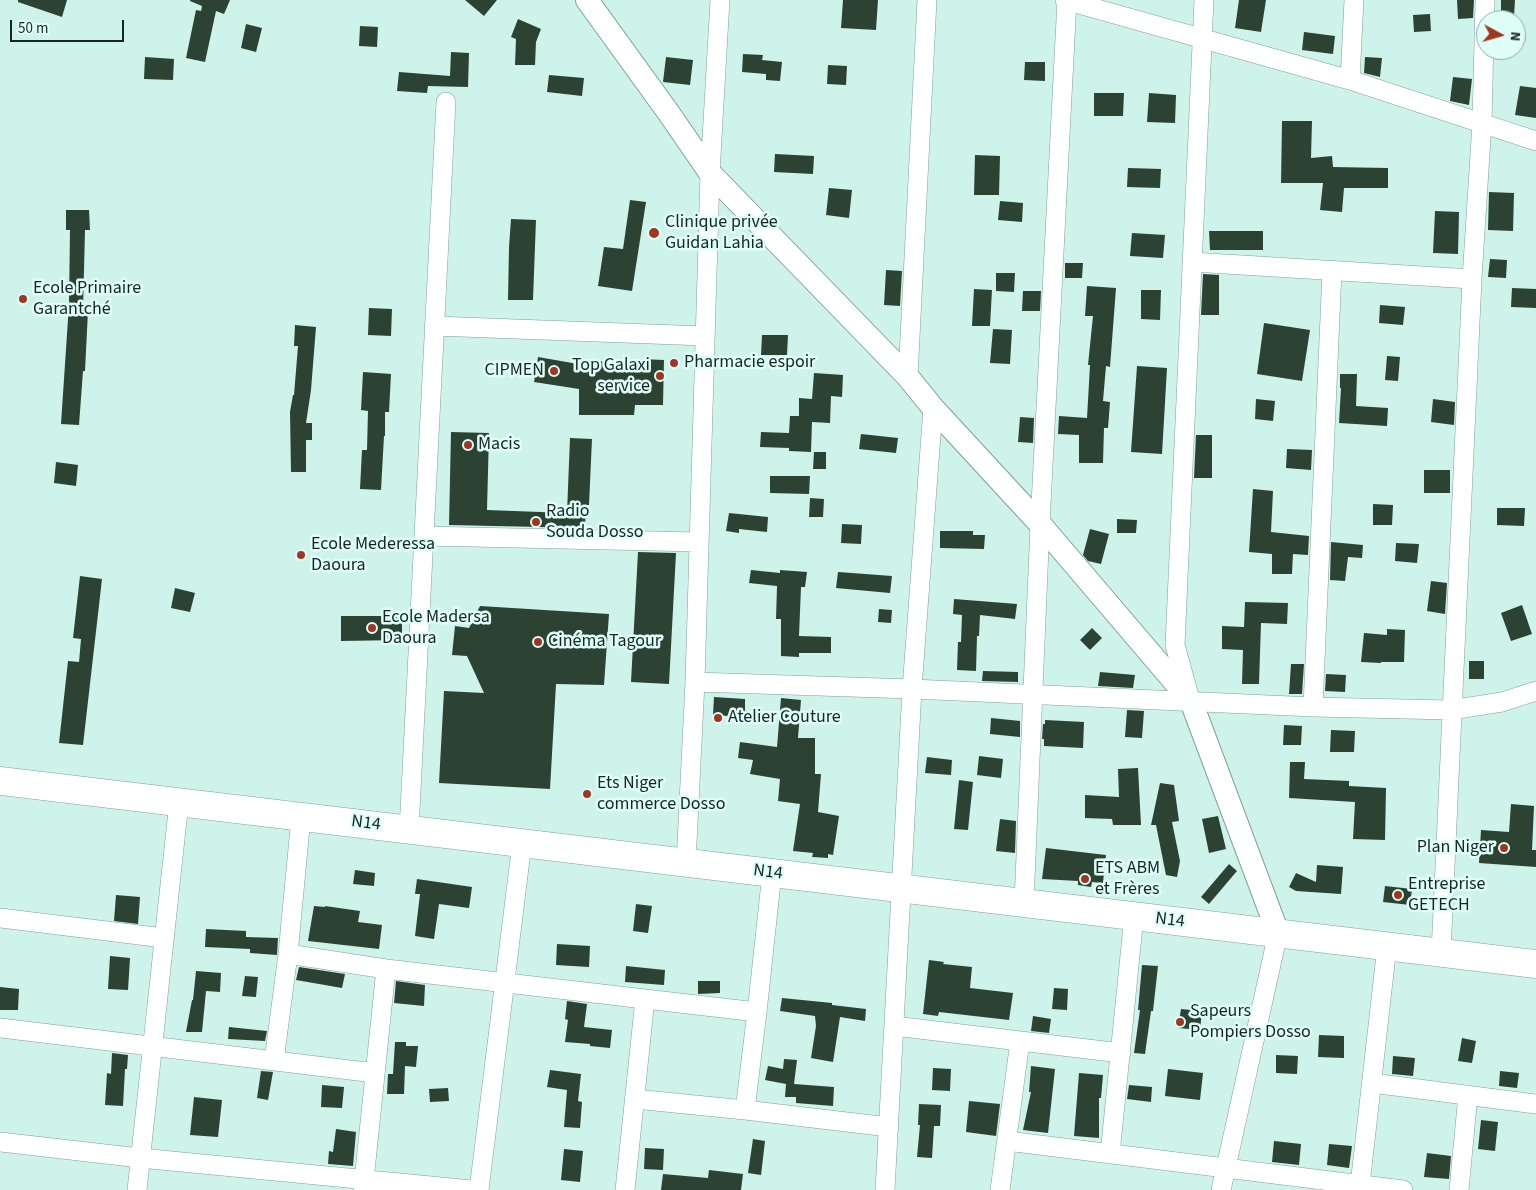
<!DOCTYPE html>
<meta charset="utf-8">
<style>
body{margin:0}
#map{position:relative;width:1536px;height:1190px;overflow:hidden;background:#cdf3eb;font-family:"Source Sans 3",sans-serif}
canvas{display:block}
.north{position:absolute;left:1476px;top:10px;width:50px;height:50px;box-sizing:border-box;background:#e0fef8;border:1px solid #90a7a3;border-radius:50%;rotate:96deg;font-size:14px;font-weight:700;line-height:20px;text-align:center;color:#172523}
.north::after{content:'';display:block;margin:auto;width:18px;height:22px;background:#a03621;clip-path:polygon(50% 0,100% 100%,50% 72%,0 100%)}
.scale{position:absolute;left:10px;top:20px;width:114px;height:22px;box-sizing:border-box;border:2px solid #172523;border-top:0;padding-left:6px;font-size:15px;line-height:18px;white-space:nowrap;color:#172523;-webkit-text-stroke:4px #e0fef8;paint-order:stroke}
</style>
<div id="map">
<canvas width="1536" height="1190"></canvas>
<div class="north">N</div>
<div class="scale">50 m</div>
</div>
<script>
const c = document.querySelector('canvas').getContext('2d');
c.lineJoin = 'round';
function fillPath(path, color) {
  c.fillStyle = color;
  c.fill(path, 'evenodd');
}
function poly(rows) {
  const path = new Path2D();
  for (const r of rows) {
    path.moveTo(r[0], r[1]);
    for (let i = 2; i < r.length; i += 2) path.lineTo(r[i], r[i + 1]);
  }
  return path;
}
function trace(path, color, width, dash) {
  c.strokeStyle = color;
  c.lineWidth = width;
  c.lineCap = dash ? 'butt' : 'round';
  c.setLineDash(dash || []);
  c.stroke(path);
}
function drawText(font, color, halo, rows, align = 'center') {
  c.font = font + ' "Source Sans 3",sans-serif';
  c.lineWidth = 5;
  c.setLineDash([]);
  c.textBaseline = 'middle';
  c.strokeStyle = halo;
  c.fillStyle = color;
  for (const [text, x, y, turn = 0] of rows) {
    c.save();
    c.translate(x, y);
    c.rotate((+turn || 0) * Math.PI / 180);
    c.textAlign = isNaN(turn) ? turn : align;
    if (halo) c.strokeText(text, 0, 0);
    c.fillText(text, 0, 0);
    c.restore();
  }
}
const building = poly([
 [18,0,67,0,62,17,18,2],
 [190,0,230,0,224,14,216,11,205,62,186,58,196,10,201,11,202,6,190,1],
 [465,0,497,0,484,16],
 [843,0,878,0,876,30,841,28],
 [1239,0,1266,0,1261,32,1235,28],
 [1457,0,1474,0,1473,18,1458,19],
 [1501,0,1515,0,1514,16,1501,15],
 [1430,14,1431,31,1414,32,1413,15],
 [518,19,541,29,536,42,535,65,515,65,516,39,511,37],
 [246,24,262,28,256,52,241,48],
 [360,26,378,27,377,47,359,46],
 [1304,32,1335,36,1333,54,1302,50],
 [451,52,469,53,468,87,428,86,427,93,397,91,399,72,450,76],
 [743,54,763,55,762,60,782,62,780,81,766,80,766,74,742,72],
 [145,57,174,59,173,80,144,79],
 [666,57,693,60,690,85,663,82],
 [1365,57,1382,58,1380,77,1364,73],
 [1025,62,1045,62,1045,81,1024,80],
 [828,65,847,66,846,85,827,84],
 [549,75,584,78,582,96,547,92],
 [1453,77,1472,79,1469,105,1450,101],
 [1520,86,1536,88,1536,118,1515,115],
 [1094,93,1124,93,1123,116,1094,116],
 [1149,93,1176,95,1175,123,1147,122],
 [1282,121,1312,121,1311,158,1332,156,1333,167,1388,168,1388,188,1344,188,1342,212,1320,210,1323,183,1281,183],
 [775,154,814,156,813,174,774,172],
 [975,155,1000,156,999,195,974,195],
 [1128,168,1161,169,1160,188,1127,187],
 [829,188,852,190,849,218,826,215],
 [1489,192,1514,193,1513,231,1488,230],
 [630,200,646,202,632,291,598,286,604,247,623,249],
 [1000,201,1023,203,1022,222,998,220],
 [66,210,89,210,90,230,85,230,83,310,88,311,85,371,83,371,79,425,61,424,69,304,70,230,66,230],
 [1435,211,1459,212,1458,254,1433,253],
 [511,219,536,220,533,300,508,300,509,247],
 [1209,231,1263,231,1263,250,1210,250],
 [1132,233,1165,235,1163,258,1130,256],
 [1490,259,1507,260,1506,278,1488,277],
 [1065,263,1083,263,1082,278,1065,278],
 [886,270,902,271,900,306,884,305],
 [996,273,1015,273,1014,292,996,291],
 [1203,274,1219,275,1219,315,1201,315],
 [1087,286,1116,288,1110,367,1106,366,1103,401,1110,402,1108,428,1104,428,1103,463,1079,463,1079,435,1058,434,1059,416,1087,418,1090,365,1088,365,1093,316,1085,316],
 [1512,288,1536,289,1536,308,1511,307],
 [974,289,992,290,990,326,972,326],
 [1141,290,1161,290,1160,320,1141,319],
 [1023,291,1041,291,1040,311,1022,311],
 [1380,305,1405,307,1403,325,1379,323],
 [369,308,392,309,391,336,368,335],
 [1264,323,1310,330,1302,381,1257,374],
 [295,325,316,327,311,390,306,423,312,423,312,440,306,440,306,472,291,472,290,412,293,395,294,395,298,346,294,346],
 [993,329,1012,330,1010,364,990,363],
 [762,335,788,335,787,355,761,355],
 [1387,356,1400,357,1398,381,1385,380],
 [538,357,578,364,579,360,640,364,640,359,664,360,663,405,635,405,634,415,579,415,579,389,534,382],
 [1137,366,1167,368,1162,454,1131,452],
 [363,372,391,374,389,412,385,412,385,436,384,436,381,490,360,489,362,450,367,450,368,411,361,410],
 [814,373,843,375,842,397,831,396,830,423,812,422,811,452,789,451,789,448,760,447,761,432,789,433,790,416,799,416,799,398,812,399],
 [1340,374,1357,374,1356,406,1388,408,1387,426,1339,423,1341,388,1340,388],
 [1256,399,1275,401,1273,421,1255,419],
 [1433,399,1455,402,1454,425,1431,422],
 [1020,417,1034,418,1033,443,1018,442],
 [451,432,489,433,487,510,567,513,570,438,592,439,589,505,586,505,585,528,449,525],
 [861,434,898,438,896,453,859,449],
 [1196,435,1212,435,1212,478,1194,478],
 [1287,449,1312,450,1311,470,1286,468],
 [814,452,826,452,826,469,813,469],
 [56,462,78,465,76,486,54,483],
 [1424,470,1450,470,1450,493,1424,493],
 [770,476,810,476,809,494,770,493],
 [1253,489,1273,491,1271,532,1309,536,1308,555,1293,554,1292,574,1272,574,1272,554,1249,552],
 [810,498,824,499,823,517,809,517],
 [1373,504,1393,505,1392,525,1373,525],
 [1497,508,1525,508,1524,526,1497,525],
 [729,513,768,517,767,532,739,529,739,533,726,531],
 [1117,519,1137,520,1136,533,1117,533],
 [842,524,862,525,861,544,841,543],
 [1090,529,1109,534,1101,564,1088,561,1083,555],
 [940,531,973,531,973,535,985,535,984,549,940,548],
 [1331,542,1363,545,1362,558,1348,557,1345,581,1330,580],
 [1396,543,1419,544,1417,563,1395,561],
 [638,552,676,553,669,684,631,682],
 [751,570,780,573,780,570,807,572,805,587,801,587,799,636,831,637,831,653,799,653,799,657,781,656,781,619,776,619,777,586,749,583],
 [838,572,892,576,890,593,836,588],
 [80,576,102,579,83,745,59,743,68,661,79,662,81,639,73,638],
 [1431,581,1447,583,1445,614,1427,611],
 [175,588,195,593,190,612,171,608],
 [954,599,1017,604,1015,619,980,615,979,636,977,636,976,671,957,670,958,642,961,642,962,615,953,614],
 [1245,602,1288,603,1287,624,1261,623,1259,684,1242,684,1243,650,1222,649,1222,626,1244,627],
 [1522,605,1532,634,1511,641,1501,613],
 [480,606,609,614,604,685,556,684,550,789,439,783,444,691,484,693,467,656,452,655,455,626,469,628],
 [879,609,892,610,891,623,878,622],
 [341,616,402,616,402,640,341,641],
 [1092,628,1102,638,1090,650,1080,640],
 [1387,629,1405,630,1404,662,1381,662,1381,663,1361,662,1364,633,1387,635],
 [1469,661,1484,661,1484,679,1469,679],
 [1291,664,1304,664,1302,694,1289,694],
 [983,671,1018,672,1018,682,982,681],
 [1100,672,1135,675,1133,688,1098,686],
 [1326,674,1346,675,1345,692,1325,691],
 [714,697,745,699,745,717,713,715],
 [781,698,801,700,798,738,815,738,815,774,821,774,818,812,839,816,833,855,828,854,828,858,812,857,813,853,793,851,800,804,778,801,780,779,750,774,753,760,738,758,740,742,777,747],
 [1127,710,1144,711,1142,738,1125,737],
 [991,718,1020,721,1020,737,990,734],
 [1045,720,1084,722,1083,748,1044,746,1044,739,1042,739,1043,724,1045,724],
 [1284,725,1302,726,1301,745,1283,745],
 [1331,730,1355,731,1354,752,1330,752],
 [979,756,1003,759,1001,778,977,775],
 [927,757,952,760,951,775,925,773],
 [1290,762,1305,762,1304,779,1349,781,1349,786,1386,788,1385,840,1353,839,1355,802,1289,798],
 [1138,768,1141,825,1113,825,1112,819,1085,818,1085,795,1119,797,1118,769],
 [959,780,973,782,968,830,954,829],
 [1160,783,1174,785,1179,821,1172,822,1180,861,1177,877,1166,875,1156,825,1151,825],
 [1511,804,1534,806,1532,850,1536,850,1536,867,1479,863,1481,830,1509,832],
 [1218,816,1226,849,1209,853,1202,819],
 [1000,819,1016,821,1015,853,996,851],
 [1046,848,1106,855,1103,883,1092,882,1091,887,1078,885,1078,881,1042,879],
 [1229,864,1237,871,1209,904,1201,897],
 [1317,865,1343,867,1341,894,1296,891,1289,887,1296,873,1316,882],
 [355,870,375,873,374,886,353,884],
 [417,879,472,887,469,908,439,904,434,939,415,936,420,894,415,894],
 [1385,886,1412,889,1410,905,1383,902],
 [116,895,140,897,138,924,114,921],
 [636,904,652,906,648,933,633,931],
 [314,906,325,907,325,906,360,911,358,922,382,925,379,949,308,941],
 [206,929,246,931,246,937,278,938,277,955,250,953,250,949,205,947],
 [557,944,590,946,589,967,556,965],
 [110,956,130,958,128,990,108,989],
 [929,960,944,962,943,964,972,967,970,988,1013,993,1009,1020,939,1012,938,1016,923,1014],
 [1142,965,1158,966,1153,1011,1151,1011,1145,1054,1134,1053,1140,1010,1138,1010],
 [626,966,665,970,664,985,625,982],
 [299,967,345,974,342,988,296,980],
 [196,971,221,973,220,992,206,991,202,1032,186,1032,192,1000,193,1000],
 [245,976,258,977,256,997,242,996],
 [396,981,425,985,424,1006,394,1003],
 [698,981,720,981,720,993,698,994],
 [0,987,19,989,18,1010,0,1010],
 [1054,988,1068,989,1067,1010,1052,1009],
 [782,998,832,1003,832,1005,866,1009,865,1021,840,1017,833,1062,811,1058,816,1026,815,1016,780,1011],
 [567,1001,587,1004,584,1027,612,1030,610,1048,590,1046,590,1044,565,1042,568,1020,565,1019],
 [1181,1009,1202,1011,1200,1030,1178,1028],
 [1033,1016,1051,1019,1049,1033,1031,1031],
 [229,1027,267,1031,265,1041,228,1039],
 [1319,1035,1344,1036,1344,1058,1318,1057],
 [1462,1038,1476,1041,1472,1063,1458,1061],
 [395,1042,406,1042,406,1046,418,1046,416,1067,405,1066,404,1094,387,1094,388,1074,393,1074],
 [112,1053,128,1055,127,1069,125,1069,123,1106,105,1105,107,1073,111,1074],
 [1276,1055,1298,1056,1297,1074,1276,1073],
 [1393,1056,1415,1058,1413,1076,1392,1074],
 [784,1059,797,1060,794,1084,834,1087,833,1106,796,1103,796,1097,785,1097,786,1084,765,1080,768,1066,783,1069],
 [1031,1066,1055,1069,1048,1133,1023,1130,1031,1092,1029,1092],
 [933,1068,951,1069,950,1091,932,1090],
 [1168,1069,1203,1073,1200,1100,1165,1096],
 [550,1070,581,1074,578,1101,582,1102,580,1128,564,1127,567,1090,547,1087],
 [261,1071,273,1072,268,1100,257,1098],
 [1500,1071,1519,1073,1517,1088,1499,1086],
 [1079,1073,1103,1075,1101,1098,1099,1098,1099,1138,1074,1136],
 [322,1085,344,1087,342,1108,321,1107],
 [1129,1085,1152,1087,1151,1102,1127,1099],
 [448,1088,449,1101,430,1102,429,1089],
 [194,1097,222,1100,218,1137,190,1135],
 [969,1101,1000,1104,996,1136,966,1132],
 [919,1104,941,1105,940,1126,934,1126,932,1158,917,1157,920,1125,918,1125],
 [1481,1120,1498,1122,1495,1151,1478,1149],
 [336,1129,356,1132,353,1166,328,1164,329,1151,333,1152],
 [753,1139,765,1141,761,1175,748,1173],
 [1274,1141,1301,1144,1299,1165,1272,1162],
 [1329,1144,1352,1146,1349,1168,1327,1165],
 [645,1148,664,1149,663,1170,644,1169],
 [564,1149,583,1151,580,1182,561,1180],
 [1427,1153,1451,1156,1449,1179,1424,1177],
 [709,1170,743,1174,741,1190,661,1190,663,1174,708,1178]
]);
const minor = poly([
 [1065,0,1350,80,1536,141],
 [1350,80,1354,0],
 [1192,262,1472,279],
 [434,326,705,336],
 [908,377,927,0],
 [424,536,699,542],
 [695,682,912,689,1313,707,1451,710,1502,702,1536,691],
 [1190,699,1175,645,1204,0],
 [1313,707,1332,271],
 [409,830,446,102],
 [686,863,695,682,710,173,720,0],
 [1024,903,1040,524,1067,0],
 [0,918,164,938],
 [1441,953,1472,279,1482,123,1485,0],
 [288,954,386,969,757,1012],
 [894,1026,1121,1053],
 [0,1028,375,1073],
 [274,1061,288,954,301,817],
 [1372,1083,1536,1104],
 [635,1099,745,1110,889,1127],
 [745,1110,757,1012,772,873],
 [1007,1141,1403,1190],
 [0,1142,140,1158,472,1190],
 [1110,1154,1134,916],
 [1360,1185,1387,946],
 [137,1190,179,802],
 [363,1190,386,969],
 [479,1190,522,843],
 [625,1190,645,999],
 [885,1190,912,689,933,408],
 [1000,1190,1020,1041],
 [1221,1190,1278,933],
 [1459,1190,1468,1095]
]);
const tertiary = poly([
 [587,0,668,112,710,173,908,377,933,408,1040,524,1191,701,1278,933]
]);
const primary = poly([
 [0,781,1536,964]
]);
const markers = [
 [654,233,6,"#a03621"],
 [23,299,5,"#a03621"],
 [674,363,5,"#a03621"],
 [554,371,5,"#a03621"],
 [660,376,5,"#a03621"],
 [468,445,5,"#a03621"],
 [536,522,5,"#a03621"],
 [301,555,5,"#a03621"],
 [372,628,5,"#a03621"],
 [538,642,5,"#a03621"],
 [718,718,5,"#a03621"],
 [587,794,5,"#a03621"],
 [1504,848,5,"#a03621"],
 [1085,879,5,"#a03621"],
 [1398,895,5,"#a03621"],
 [1180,1022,5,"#a03621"]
];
const poiNames = [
 ["Clinique privée",665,223],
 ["Guidan Lahia",665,244],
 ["Ecole Primaire",33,289],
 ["Garantché",33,310],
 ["Pharmacie espoir",684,363],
 ["Top Galaxi",650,366,"right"],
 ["service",650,387,"right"],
 ["CIPMEN",544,371,"right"],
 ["Macis",478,445],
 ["Radio",546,512],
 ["Souda Dosso",546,533],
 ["Ecole Mederessa",311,545],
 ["Daoura",311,566],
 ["Ecole Madersa",382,618],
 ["Daoura",382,639],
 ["Cinéma Tagour",548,642],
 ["Atelier Couture",728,718],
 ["Ets Niger",597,784],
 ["commerce Dosso",597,805],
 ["Plan Niger",1494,848,"right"],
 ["ETS ABM",1095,869],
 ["et Frères",1095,890],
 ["Entreprise",1408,885],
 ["GETECH",1408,906],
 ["Sapeurs",1190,1012],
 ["Pompiers Dosso",1190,1033]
];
const streetNames = [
 ["N14",366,824,7],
 ["N14",768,873,7],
 ["N14",1170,921,7]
];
fillPath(building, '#2c4333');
trace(minor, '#7da19a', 20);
trace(tertiary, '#7da19a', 24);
trace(primary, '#7da19a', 29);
trace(minor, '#fff', 19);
trace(tertiary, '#fff', 22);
trace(primary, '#fff', 28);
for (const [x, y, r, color] of markers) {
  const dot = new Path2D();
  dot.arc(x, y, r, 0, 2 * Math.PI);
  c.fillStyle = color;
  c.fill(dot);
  trace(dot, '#e0fef8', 2);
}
drawText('18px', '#172523', '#e0fef8', poiNames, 'left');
drawText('18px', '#172523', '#e0fef8', streetNames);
</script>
